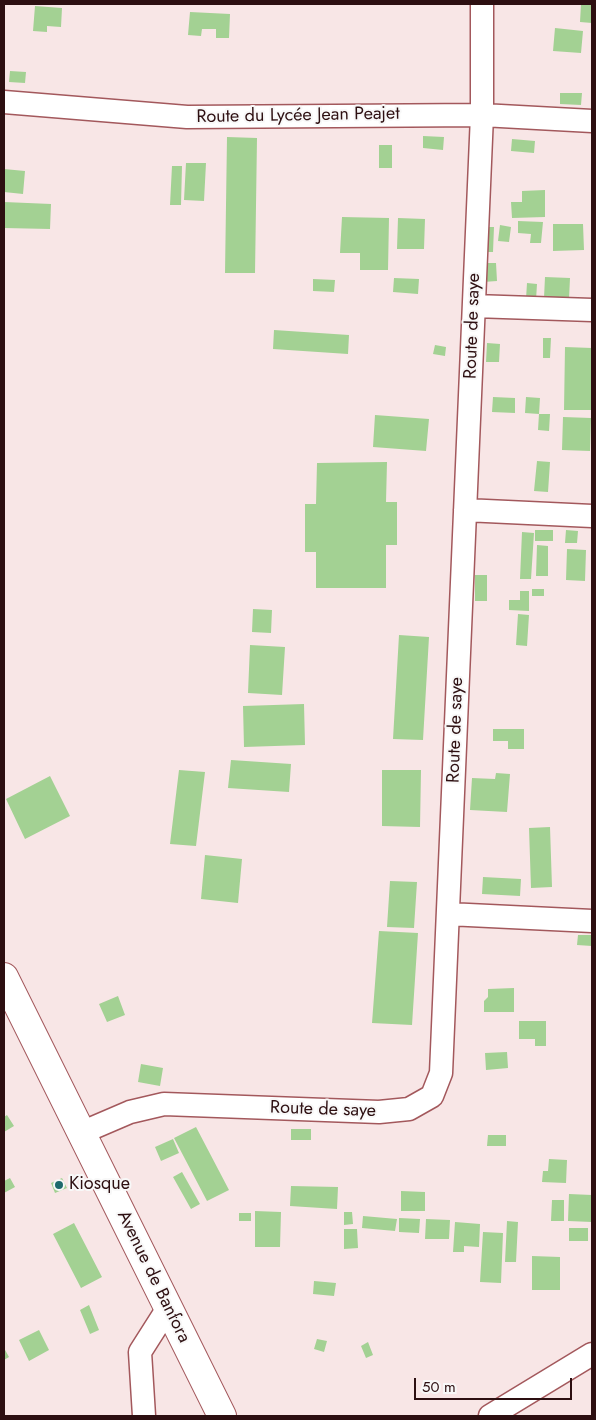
<!DOCTYPE html>
<meta charset="utf-8">
<style>
body{margin:0}
#map{position:relative;width:596px;height:1420px;overflow:hidden;background:#f8e6e6;font-family:Jost,sans-serif}
canvas{display:block}
.frame{position:absolute;inset:0;border:5px solid #2d0f11;pointer-events:none}
.scale{position:absolute;left:414px;top:1378px;width:158px;height:22px;box-sizing:border-box;border:2px solid #2d0f11;border-top:0;padding-left:6px;font-size:15px;line-height:18px;white-space:nowrap;color:#2d0f11;-webkit-text-stroke:4px #f8f8f8;paint-order:stroke}
</style>
<div id="map">
<canvas width="596" height="1420"></canvas>
<div class="frame"></div>
<div class="scale">50 m</div>
</div>
<script>
const c = document.querySelector('canvas').getContext('2d');
c.lineJoin = 'round';
function fillPath(path, color) {
  c.fillStyle = color;
  c.fill(path, 'evenodd');
}
function poly(rows) {
  const path = new Path2D();
  for (const r of rows) {
    path.moveTo(r[0], r[1]);
    for (let i = 2; i < r.length; i += 2) path.lineTo(r[i], r[i + 1]);
  }
  return path;
}
function trace(path, color, width, dash) {
  c.strokeStyle = color;
  c.lineWidth = width;
  c.lineCap = dash ? 'butt' : 'round';
  c.setLineDash(dash || []);
  c.stroke(path);
}
function drawText(font, color, halo, rows, align = 'center') {
  c.font = font + ' Jost,sans-serif';
  c.lineWidth = 4;
  c.setLineDash([]);
  c.textBaseline = 'middle';
  c.strokeStyle = halo;
  c.fillStyle = color;
  for (const [text, x, y, turn = 0] of rows) {
    c.save();
    c.translate(x, y);
    c.rotate((+turn || 0) * Math.PI / 180);
    c.textAlign = isNaN(turn) ? turn : align;
    if (halo) c.strokeText(text, 0, 0);
    c.fillText(text, 0, 0);
    c.restore();
  }
}
const building = poly([
 [581,4,592,4,592,23,580,22],
 [35,6,62,8,61,27,47,26,47,32,33,31],
 [190,12,230,14,229,38,216,38,216,29,202,29,201,36,188,35],
 [555,28,583,31,581,53,553,51],
 [10,71,26,72,25,83,9,82],
 [560,93,582,93,581,105,560,104],
 [423,136,444,137,443,150,423,148],
 [227,137,257,138,255,273,225,273],
 [512,139,535,141,534,153,511,151],
 [379,145,392,145,392,168,379,168],
 [186,163,206,163,204,201,184,200],
 [172,166,182,166,181,205,170,205],
 [4,169,25,171,23,194,4,192],
 [545,190,545,217,512,218,511,202,522,202,522,191],
 [4,202,51,204,50,229,4,228],
 [342,217,389,218,388,270,360,270,360,253,340,253],
 [398,218,425,219,424,249,397,249],
 [518,221,543,222,541,243,530,243,531,234,518,233],
 [553,224,583,224,584,250,553,251],
 [500,225,511,227,509,242,498,241],
 [483,227,494,227,493,252,483,252],
 [483,263,496,263,497,281,483,282],
 [545,277,570,278,569,299,544,298],
 [394,278,419,279,418,294,393,292],
 [313,279,335,280,334,292,313,291],
 [527,283,537,284,536,300,526,299],
 [274,330,349,335,348,354,273,349],
 [543,338,551,338,550,358,543,358],
 [487,343,500,344,499,362,486,362],
 [435,345,446,347,445,356,433,354],
 [565,347,592,348,592,410,564,410],
 [493,397,515,398,515,413,492,412],
 [526,397,540,398,539,414,525,413],
 [539,414,550,414,549,431,538,430],
 [375,415,429,419,426,451,373,447],
 [563,417,591,418,590,451,562,450],
 [537,461,550,462,548,492,534,491],
 [387,462,386,502,397,502,397,545,386,545,386,588,316,588,316,552,305,552,305,504,316,504,317,463],
 [535,530,553,530,553,541,535,541],
 [566,530,578,531,577,543,565,543],
 [522,532,534,533,531,579,520,579],
 [537,545,548,546,548,576,536,576],
 [567,549,586,550,585,581,566,580],
 [475,575,487,575,487,601,475,601],
 [532,589,544,589,544,596,532,596],
 [520,591,529,591,529,611,509,610,509,600,520,600],
 [253,609,272,610,271,633,252,632],
 [518,614,529,615,527,646,516,645],
 [399,635,429,637,423,740,393,739],
 [250,645,285,647,282,695,248,693],
 [304,704,305,745,244,747,243,706],
 [493,729,524,729,524,749,508,749,508,741,493,741],
 [231,760,291,764,289,792,228,788],
 [179,770,205,772,196,846,170,844],
 [382,770,421,770,420,827,382,826],
 [496,773,510,774,507,812,470,810,472,778,495,779],
 [50,776,70,816,25,839,6,799],
 [550,827,552,887,531,888,529,828],
 [205,855,242,859,238,903,201,899],
 [483,877,521,879,520,896,482,894],
 [390,881,417,882,414,928,387,927],
 [379,931,418,933,412,1025,372,1023],
 [578,935,592,935,592,946,577,945],
 [514,988,514,1012,484,1012,484,1001,488,997,488,989],
 [118,996,125,1015,107,1022,99,1004],
 [519,1021,546,1021,546,1046,535,1046,535,1039,519,1039],
 [507,1052,508,1068,486,1070,485,1053],
 [141,1064,163,1068,160,1086,138,1082],
 [7,1115,14,1126,4,1132,4,1117],
 [196,1127,229,1190,207,1201,174,1138],
 [291,1129,311,1129,311,1140,291,1140],
 [488,1135,506,1135,506,1146,487,1146],
 [173,1139,179,1153,161,1161,155,1147],
 [549,1159,567,1160,566,1183,542,1182,543,1171,548,1171],
 [182,1172,200,1204,191,1209,173,1177],
 [10,1178,15,1187,4,1193,4,1181],
 [62,1178,67,1188,55,1193,51,1183],
 [291,1186,338,1187,337,1209,290,1206],
 [401,1191,425,1192,425,1211,401,1211],
 [569,1194,592,1195,592,1222,568,1221],
 [552,1200,564,1200,564,1221,551,1221],
 [255,1211,281,1212,280,1247,255,1247],
 [344,1212,352,1212,353,1224,344,1225],
 [239,1213,251,1213,251,1221,239,1221],
 [363,1216,397,1219,395,1231,362,1228],
 [399,1218,420,1219,419,1233,399,1232],
 [426,1219,450,1220,449,1239,425,1239],
 [507,1221,518,1222,516,1262,505,1262],
 [455,1222,480,1224,479,1247,464,1246,464,1252,453,1252],
 [74,1223,102,1277,81,1288,53,1234],
 [569,1228,588,1228,588,1241,569,1241],
 [344,1229,357,1229,358,1248,344,1249],
 [483,1232,503,1233,501,1283,480,1282],
 [532,1256,560,1257,560,1290,532,1290],
 [314,1281,336,1283,334,1296,313,1294],
 [89,1305,99,1330,90,1334,80,1310],
 [39,1330,49,1350,29,1361,19,1340],
 [317,1339,327,1341,324,1352,314,1349],
 [368,1342,373,1355,366,1358,361,1346],
 [4,1348,9,1357,4,1360]
]);
const street = poly([
 [4,102,187,117,482,115,592,121],
 [474,306,592,310],
 [465,510,592,516],
 [448,914,592,921],
 [81,1133,130,1112,164,1104,379,1112,409,1109,432,1096,441,1073,482,115,482,4],
 [144,1416,140,1352,168,1308],
 [490,1416,592,1354]
]);
const secondary = poly([
 [4,977,222,1416]
]);
const markers = [
 [59,1185,5,"#1e6a6d"]
];
const streetNames = [
 ["Route du Lycée Jean Peajet",298,116,-1],
 ["Route de saye",473,326,-88],
 ["Route de saye",456,730,-88],
 ["Route de saye",323,1110,2],
 ["Avenue de Banfora",153,1277,64]
];
const poiNames = [
 ["Kiosque",69,1185]
];
fillPath(building, '#a3d193');
trace(street, '#a3585c', 25);
trace(secondary, '#a3585c', 30);
trace(street, '#fff', 22);
trace(secondary, '#fff', 28);
for (const [x, y, r, color] of markers) {
  const dot = new Path2D();
  dot.arc(x, y, r, 0, 2 * Math.PI);
  c.fillStyle = color;
  c.fill(dot);
  trace(dot, '#f8f8f8', 2);
}
drawText('18px', '#2d0f11', '#f8f8f8', streetNames);
drawText('18px', '#2d0f11', '#f8f8f8', poiNames, 'left');
</script>
